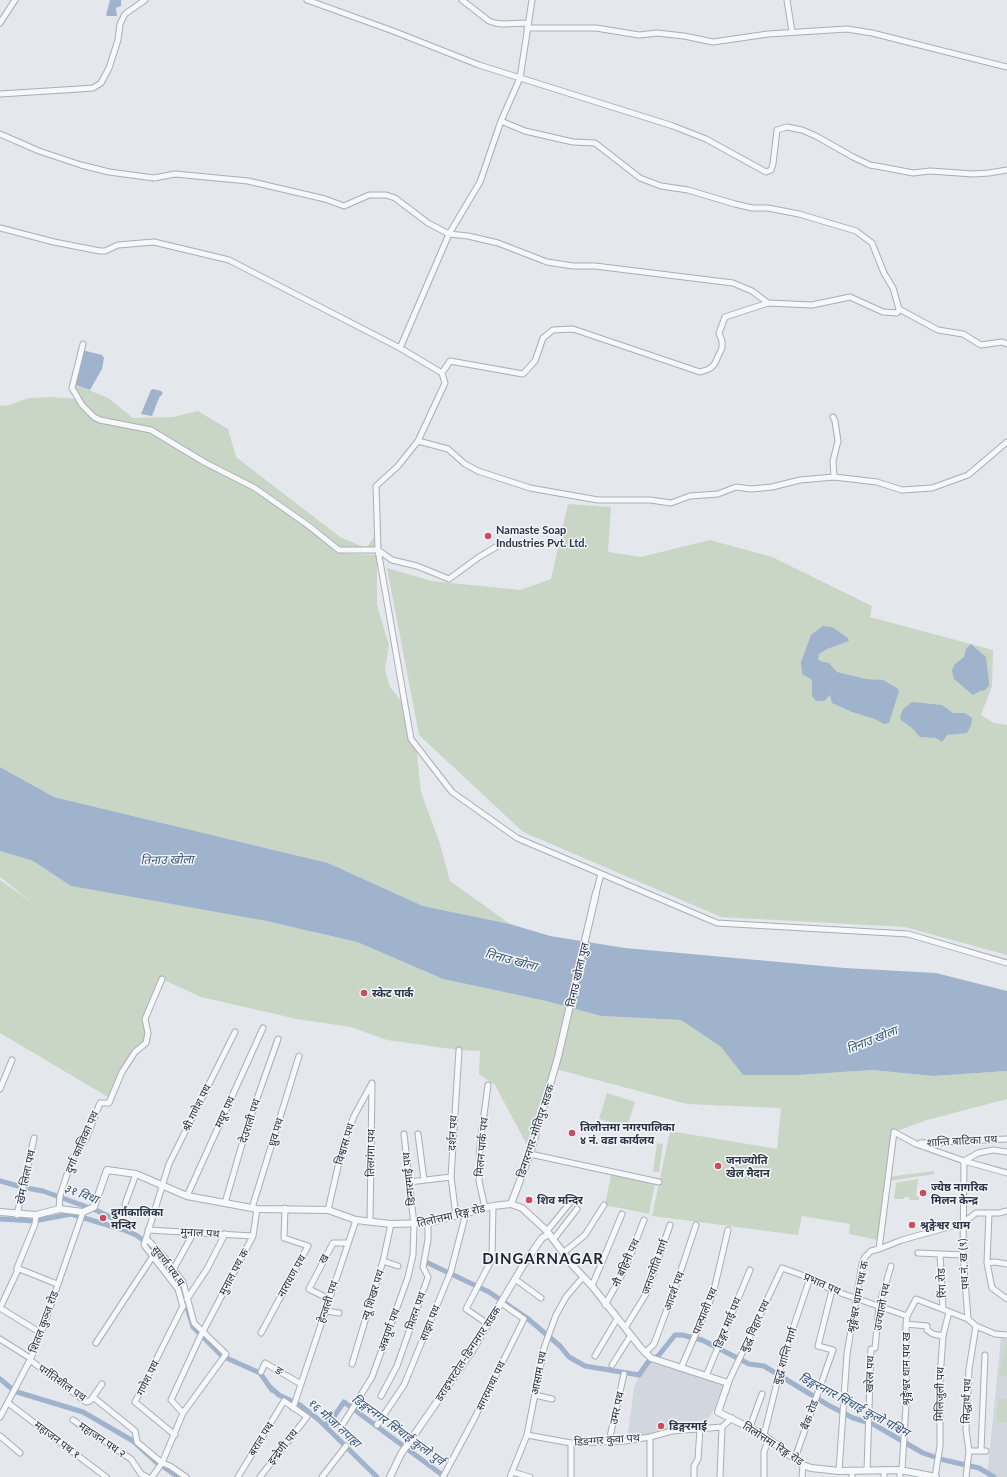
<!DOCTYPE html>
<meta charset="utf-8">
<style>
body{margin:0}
canvas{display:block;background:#e4e7ec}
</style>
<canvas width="1007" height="1477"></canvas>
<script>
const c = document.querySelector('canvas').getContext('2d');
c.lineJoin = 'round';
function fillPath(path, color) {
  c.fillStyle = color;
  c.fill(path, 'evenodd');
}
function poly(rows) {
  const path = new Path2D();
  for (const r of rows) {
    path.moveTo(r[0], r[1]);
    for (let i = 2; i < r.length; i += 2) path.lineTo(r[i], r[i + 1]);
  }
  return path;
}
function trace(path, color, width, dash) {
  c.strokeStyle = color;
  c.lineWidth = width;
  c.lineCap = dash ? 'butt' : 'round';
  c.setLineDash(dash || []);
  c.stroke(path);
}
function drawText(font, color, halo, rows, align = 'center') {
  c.font = font + ' Lato,"Noto Sans Devanagari",sans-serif';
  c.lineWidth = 3;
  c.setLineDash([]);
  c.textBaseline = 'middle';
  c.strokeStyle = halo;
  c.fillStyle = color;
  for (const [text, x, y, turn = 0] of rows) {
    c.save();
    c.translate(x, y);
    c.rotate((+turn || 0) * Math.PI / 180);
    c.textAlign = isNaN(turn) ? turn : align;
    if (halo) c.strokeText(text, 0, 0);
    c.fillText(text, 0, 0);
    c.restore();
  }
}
const built = poly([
 [1001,1338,1007,1339,1007,1477,987,1477],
 [648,1362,706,1376,719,1380,724,1385,714,1410,702,1428,627,1440,634,1388,639,1375]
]);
const green = poly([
 [74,384,108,398,133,418,173,417,198,411,228,429,236,457,340,537,366,548,374,537,374,548,349,549,339,546,313,524,258,486,200,457,169,440,156,430,129,423,99,419,83,405],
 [52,397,77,399,80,406,91,415,151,432,157,437,240,483,293,516,315,532,336,553,377,555,377,605,389,645,385,670,390,687,402,702,417,754,421,792,440,844,450,881,510,924,423,906,328,863,54,797,0,767,0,405,6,406,29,398],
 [568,504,611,507,608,552,641,557,710,540,772,557,872,606,870,617,993,650,992,686,981,715,994,723,1007,725,1007,955,905,927,721,917,523,832,419,735,387,568,432,581,520,590,551,579],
 [0,851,33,861,71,886,266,921,357,942,443,979,546,1001,601,1016,681,1020,721,1047,743,1075,799,1075,872,1070,933,1076,1007,1071,1007,1099,927,1120,894,1132,888,1177,934,1171,934,1174,888,1181,877,1240,849,1234,850,1224,802,1216,798,1235,652,1216,670,1131,777,1149,781,1108,687,1104,552,1068,527,1145,495,1085,479,1074,480,1051,459,1050,387,1040,351,1027,297,1019,201,997,162,979,145,1019,144,1041,121,1069,108,1097,0,1033,0,880,34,904,0,877],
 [607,1093,635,1102,627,1127,599,1119],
 [657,1143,663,1144,659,1172,653,1172],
 [611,1175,655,1183,649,1214,605,1205],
 [918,1179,916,1196,918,1196,919,1200,910,1200,909,1197,905,1197,903,1199,894,1199,896,1183],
 [1007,1339,1007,1377,999,1376],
 [998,1398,1007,1399,1007,1422,996,1422]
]);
const water = poly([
 [110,0,121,0,121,6,116,8,117,16,108,16,106,15],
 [86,351,102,355,104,358,102,369,90,390,74,384,82,352],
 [153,389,161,391,163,393,159,398,152,416,141,414,151,390],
 [823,626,832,627,848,638,849,641,827,649,819,654,818,659,820,661,829,663,837,672,866,679,883,680,897,688,899,691,889,723,884,724,875,719,852,712,832,703,830,695,824,701,816,701,812,696,812,680,802,674,801,662,811,635],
 [971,644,986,657,989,682,989,686,985,690,980,691,973,695,954,679,952,671,954,665,964,657,966,649],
 [912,702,942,705,953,713,965,713,972,718,971,725,967,733,947,735,942,742,936,738,920,737,912,728,901,720,900,717,903,709],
 [0,767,54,797,328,863,423,906,510,924,550,936,625,948,845,968,936,973,1007,991,1007,1071,933,1076,872,1070,799,1075,743,1075,721,1047,681,1020,601,1016,546,1001,443,979,357,942,266,921,71,886,33,861,0,851]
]);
const canal = poly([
 [0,1181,18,1186],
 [26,1188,43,1191,98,1211,112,1218,123,1229],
 [0,1219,34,1221,71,1214,124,1230,136,1235,154,1248,181,1288,193,1327,222,1356,260,1373,272,1390],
 [426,1262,489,1292,527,1318,560,1346,569,1357,585,1366,639,1375,648,1362,659,1355,675,1335,682,1335,702,1340,749,1364,764,1366,828,1405,853,1418,873,1424,923,1453,944,1460,979,1468,994,1477],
 [0,1379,11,1388],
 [271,1388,279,1395,300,1405,319,1420,377,1477],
 [17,1392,83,1412,133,1441,157,1463],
 [325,1425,333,1418,344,1402,445,1477],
 [164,1467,178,1477]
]);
const minor = poly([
 [307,0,393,31,479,65,673,126,706,139,766,172,771,170,773,164,777,130,787,127,802,130,816,136,853,157,870,165,882,167,913,173,930,171,973,174,989,173,1007,170],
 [462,0,489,21,495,23,502,24,528,23],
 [532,0,520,78,501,121,480,182,449,234,400,348,442,373,445,383,418,441,398,466,376,486,378,550,411,739,452,792,517,838,717,923,908,934,1007,963],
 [787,0,792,32],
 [0,23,15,0],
 [527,28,596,28,639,35,657,33,684,36,713,42,768,34,847,29,872,33,1007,67],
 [0,94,79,89,93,88,101,83,109,68,118,40,120,24,125,14,145,0],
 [501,121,525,131,573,142,595,143,640,178,661,186,688,190,735,204,752,208,768,208,799,214,856,231,872,243,884,273,893,288,899,309],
 [0,134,39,151,81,165,109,172,154,178,175,174,248,181,325,199,344,206,369,195,386,195,395,198,428,223,449,234,468,236,498,243,547,262,573,266,595,266,733,283,752,291,768,303,812,305,850,297,883,312,897,313,899,309,938,330,963,334,981,345,1002,342,1007,344],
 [0,228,54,242,100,251,105,251,118,245,154,242,229,260,400,348],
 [83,344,72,388,82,405,94,417,100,420,151,430,204,462,255,488,309,526,339,550,378,550,392,560,417,566,449,579,479,557,496,547],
 [442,373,450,361,523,374,535,361,543,338,553,330,573,329,700,372,709,369,714,365,722,348,722,341,719,333,725,317,768,303],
 [833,417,835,421,838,441,833,461,834,477],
 [418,441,448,449,465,464,478,471,530,488,598,500,650,500,671,503,690,496,718,494,736,487,751,489,772,487,800,480,834,477,877,482,902,490,932,488,968,475,1007,442],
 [596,893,601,874],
 [0,1089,12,1060],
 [418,1134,424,1180],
 [920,1143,1007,1139],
 [530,1154,659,1182],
 [964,1161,963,1255,968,1319],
 [964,1161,978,1153,993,1150,1007,1152],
 [409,1182,451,1177],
 [187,1196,263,1028],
 [225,1203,247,1127,278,1039],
 [125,1204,136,1174],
 [252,1208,299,1056],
 [485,1208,479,1181,480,1145,488,1085],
 [59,1209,60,1196,72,1159,86,1139,100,1103,109,1103,122,1072,135,1052,146,1043,148,1033,145,1019,162,979],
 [328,1210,343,1145,354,1116,371,1085],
 [989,1213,987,1263,992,1288,1007,1299],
 [17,1215,34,1138],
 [456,1216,451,1177,459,1050],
 [370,1222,372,1083],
 [148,1230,253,1236],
 [547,1231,573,1199],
 [146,1238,166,1259,183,1282,194,1323,226,1354,183,1413,162,1463,152,1477],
 [553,1240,577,1209],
 [879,1249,902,1240,963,1223,976,1213,999,1213,1007,1211],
 [563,1253,585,1235,604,1205],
 [918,1253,963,1255],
 [940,1254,943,1309],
 [383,1261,398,1266],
 [987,1263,995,1262,1007,1264],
 [17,1268,57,1284],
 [173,1270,194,1232],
 [515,1279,541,1298],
 [592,1286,622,1214],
 [187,1299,207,1269,225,1234],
 [329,1299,309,1289,333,1243,348,1243],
 [605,1305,625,1269,644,1220],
 [183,1307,178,1289,144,1245,169,1164,235,1032],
 [0,1308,17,1272,17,1268,35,1224,36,1215],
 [0,1308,41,1333],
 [326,1311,339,1313],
 [488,1324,466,1309,492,1259,493,1206],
 [906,1324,927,1326,927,1330,933,1334,943,1336],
 [625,1328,646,1294,670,1225],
 [261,1333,308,1246,284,1238,285,1208],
 [0,1339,30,1358],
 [96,1343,153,1256],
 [875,1348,879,1306,891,1266],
 [645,1353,654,1344,675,1288,696,1225],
 [595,1356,617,1319],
 [30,1360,86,1402,90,1401,93,1397,135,1431,137,1442,162,1463,170,1466,186,1477],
 [352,1364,383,1261,391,1224],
 [612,1365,631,1335],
 [681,1368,713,1294,728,1230],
 [261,1372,265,1363,301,1384],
 [706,1376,750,1270],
 [728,1383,782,1268,810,1278,832,1290,907,1316],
 [535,1395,552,1399],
 [381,1396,397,1366,428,1277,423,1267,428,1240,428,1223],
 [93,1397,102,1384],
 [8,1403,106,1477],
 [293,1408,356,1220],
 [183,1413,171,1400,200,1337,253,1236,257,1209],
 [0,1417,30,1360,41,1333,83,1212],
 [73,1420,131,1459,141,1474,147,1477],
 [377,1425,404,1385,451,1271,466,1213],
 [341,1427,372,1377,408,1277,413,1255,414,1225,404,1134],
 [750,1427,762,1394],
 [175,1435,135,1402,183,1306],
 [527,1435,571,1443,625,1441,650,1437,672,1431,722,1427,732,1418],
 [764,1435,783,1358,810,1278],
 [0,1436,20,1453],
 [609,1441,624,1374],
 [571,1443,571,1477],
 [981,1450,985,1355],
 [969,1451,986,1451],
 [795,1458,833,1350,818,1346,832,1290],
 [852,1470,852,1477],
 [867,1470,871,1349],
 [902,1470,906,1405,906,1324,907,1316,916,1299,968,1319,976,1326,995,1334,1007,1335],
 [839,1471,847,1354,862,1264,865,1257,871,1251,879,1249,894,1132,916,1144,964,1161,1007,1173],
 [512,1472,530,1477],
 [238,1477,284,1401,307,1417,260,1477],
 [322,1477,346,1446],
 [443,1477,473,1421,524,1319,501,1303],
 [510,1477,527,1435,544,1348,549,1334,556,1315,566,1297,583,1277],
 [650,1477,650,1437],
 [694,1477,694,1466,698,1459,700,1429],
 [720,1477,722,1427],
 [764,1477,764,1452,768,1440],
 [802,1477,803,1465],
 [884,1477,884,1470],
 [900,1477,900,1470],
 [935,1477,940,1446,940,1378,943,1336,949,1312],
 [966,1477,969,1451,966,1430,969,1369,976,1326]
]);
const tertiary = poly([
 [511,1204,530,1154,558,1057,596,893],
 [0,1212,36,1215,59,1209,83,1212,94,1207,107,1170,136,1174,187,1196,225,1203,257,1209,328,1210,356,1220,391,1224,428,1223,493,1206,511,1204,522,1208,547,1231,574,1267,592,1286,641,1348,651,1358,728,1383,718,1412,762,1434,803,1465,811,1468,839,1471,900,1470,936,1477],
 [390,1477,401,1454,472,1351,524,1264,542,1238,549,1234]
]);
const markers = [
 [488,536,4,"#d1495b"],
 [364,993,4,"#d1495b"],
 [572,1133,4,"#d1495b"],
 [718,1166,4,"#d1495b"],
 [923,1193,4,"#d1495b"],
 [529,1200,4,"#d1495b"],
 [103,1218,4,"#d1495b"],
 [912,1225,4,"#d1495b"],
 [661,1426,4,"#d1495b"]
];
const poiNames = [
 ["Namaste Soap",496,530],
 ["Industries Pvt. Ltd.",496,543],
 ["स्केट पार्क",372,993],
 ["तिलोत्तमा नगरपालिका",580,1127],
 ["४ नं. वडा कार्यलय",580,1140],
 ["जनज्योति",726,1160],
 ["खेल मैदान",726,1173],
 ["ज्येष्ठ नागरिक",931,1187],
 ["मिलन केन्द्र",931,1200],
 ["शिव मन्दिर",537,1200],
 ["दुर्गाकालिका",111,1212],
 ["मन्दिर",111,1225],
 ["श्रृङ्गेश्वर धाम",920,1225],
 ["डिङ्गरमाई",669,1426]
];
const streetNames = [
 ["तिनाउ खोला पुल",578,975,-77],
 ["श्री गणेश पथ",197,1108,-64],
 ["मयूर पथ",225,1112,-65],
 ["देउराली पथ",250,1121,-72],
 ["डिन्गरनगर-मोतिपुर सडक",536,1131,-72],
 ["ध्रुव पथ",276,1132,-73],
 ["दर्शन पथ",453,1133,-87],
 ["शान्ति बाटिका पथ",962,1141,-3],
 ["दुर्गा कालिका पथ",82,1142,-66],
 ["विश्वास पथ",345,1144,-73],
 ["मिलन पार्क पथ",482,1147,-85],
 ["तिलगंगा पथ",371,1153,-89],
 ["खेम लिला पथ",26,1177,-78],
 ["डिन्गरमाई पथ",409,1179,-96],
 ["तिलोत्तमा रिङ्ग रोड",451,1216,-13],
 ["मुनाल पथ",200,1233,3],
 ["ख",324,1259,-63],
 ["नौ बहिनी पथ",626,1263,-66],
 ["पथ नं. ख (९)",964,1264,-93],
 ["सुवर्ण पथ घ",168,1266,53],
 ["जनज्योति मार्ग",655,1267,-70],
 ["मुनाल पथ क",234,1272,-62],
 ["नारायण पथ",292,1276,-61],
 ["रिंग रोड",942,1283,-94],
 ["प्रभात पथ",822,1284,24],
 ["आदर्श पथ",674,1291,-70],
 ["न्यू शिखर पथ",373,1295,-73],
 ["श्रृङ्गेश्वर धाम पथ क",858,1297,-79],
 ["हेन्जली पथ",328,1302,-72],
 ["उज्यालो पथ",882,1307,-79],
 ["मिलन पथ",416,1311,-71],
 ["पाल्पाली पथ",705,1311,-68],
 ["शितल कुञ्ज रोड",44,1322,-70],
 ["साझा पथ",430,1323,-68],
 ["डिङ्गर माई पथ",728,1323,-68],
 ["बुद्ध विहार पथ",755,1326,-65],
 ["अन्नपूर्ण पथ",389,1330,-70],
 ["डराइभरटोल-डिन्गनगर सडक",468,1354,-57],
 ["बुद्ध शान्ति मार्ग",785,1356,-73],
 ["श्रृङ्गेश्वर धाम पथ ख",906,1369,-90],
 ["ङ",279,1371,31],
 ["आसाम पथ",539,1373,-79],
 ["खरेल पथ",870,1374,-88],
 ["गणेश पथ",148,1378,-64],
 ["पर्गतिशील पथ",62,1383,35],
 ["सगरमाथा पथ",491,1386,-64],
 ["मिलिजुली पथ",940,1394,-89],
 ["सिद्धार्थ पथ",967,1401,-88],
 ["उमर पथ",617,1408,-78],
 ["बैंक रोड",810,1415,-71],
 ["बराल पथ",261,1439,-58],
 ["महाजन पथ १",57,1440,37],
 ["महाजन पथ २",102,1440,34],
 ["डिङग्गर कुवा पथ",607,1440,-4],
 ["तिलोत्तमा रिङ्ग रोड",773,1444,33],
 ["इन्द्रेणी पथ",283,1447,-52]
];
const waterNames = [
 ["तिनाउ खोला",167,860,-1],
 ["तिनाउ खोला",511,960,15],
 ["तिनाउ खोला",872,1040,-22],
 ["३१ विधा",81,1194,20],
 ["डिङ्गरनगर सिंचाई कुलो पश्चिम",854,1405,28],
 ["१६ मौजा तपाहा",334,1423,42],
 ["डिङ्गरनगर सिंचाई कुलो पुर्व",398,1430,36]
];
const districtNames = [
 ["DINGARNAGAR",543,1259]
];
fillPath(built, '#d2d6de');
fillPath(green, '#c9d6c5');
fillPath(water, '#9fb4cc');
trace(canal, '#9fb4cc', 5);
trace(minor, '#a9aeb7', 7);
trace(tertiary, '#a9aeb7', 8);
trace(minor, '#f7f8fa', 5);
trace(tertiary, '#f7f8fa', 6);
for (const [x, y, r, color] of markers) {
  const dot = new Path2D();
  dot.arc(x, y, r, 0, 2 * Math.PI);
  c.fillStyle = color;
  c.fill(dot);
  trace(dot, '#f4f6f9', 1.5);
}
drawText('bold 11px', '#2b3445', '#f4f6f9', poiNames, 'left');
drawText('11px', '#2b3445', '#f4f6f9', streetNames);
drawText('italic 12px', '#34527a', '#f4f6f9', waterNames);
c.letterSpacing = '1px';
drawText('bold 15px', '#1d2536', '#f4f6f9', districtNames);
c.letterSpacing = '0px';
</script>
